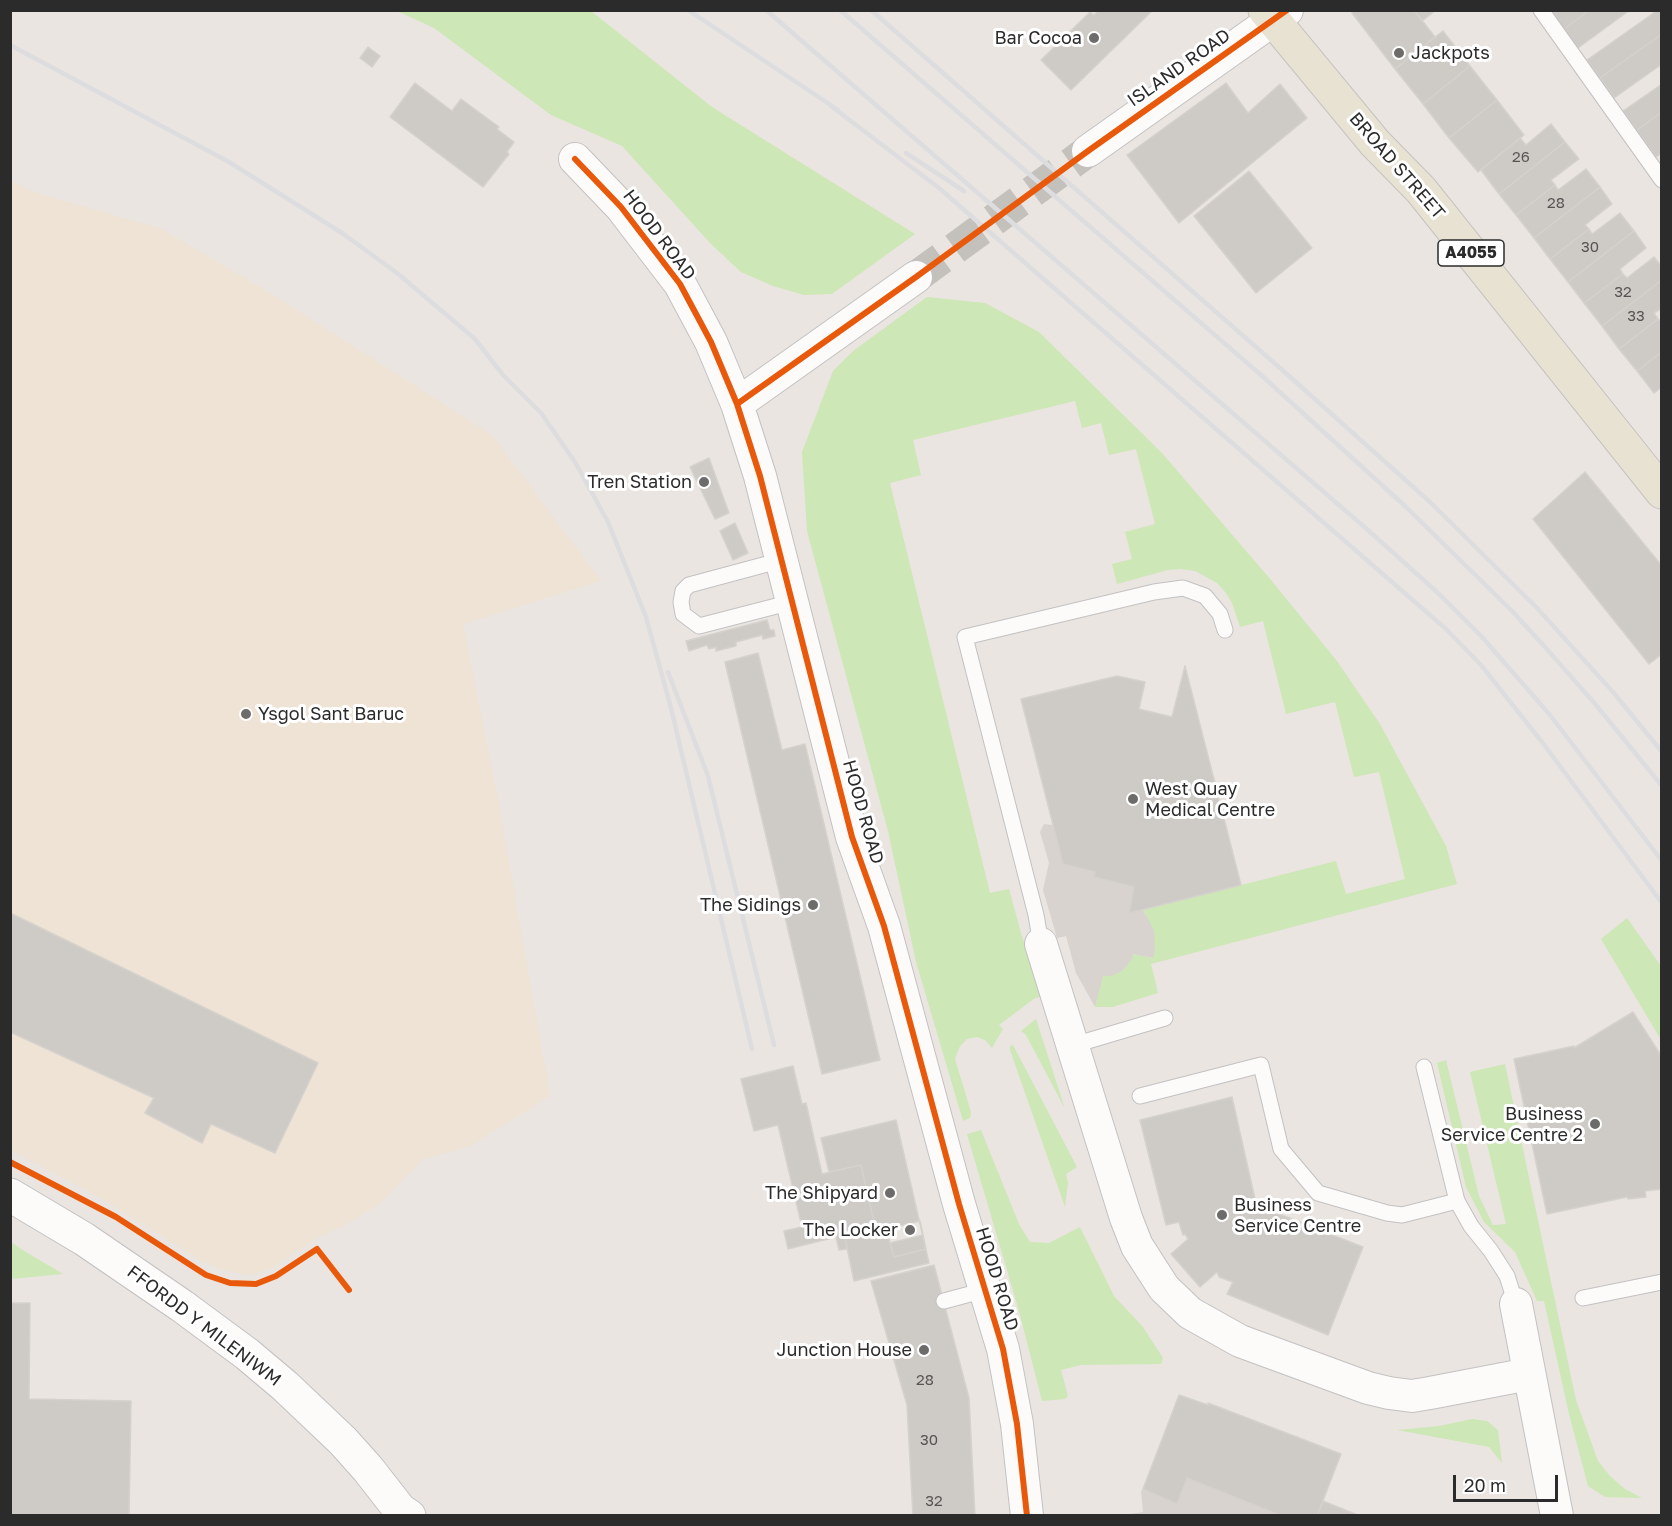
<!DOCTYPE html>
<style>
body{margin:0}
#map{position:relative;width:1672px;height:1526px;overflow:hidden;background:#eae5e0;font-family:"Golos Text",sans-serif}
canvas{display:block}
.frame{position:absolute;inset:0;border:12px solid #2b2b2b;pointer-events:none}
.scale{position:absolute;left:1453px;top:1475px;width:105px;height:27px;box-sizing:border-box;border:3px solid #2b2b2b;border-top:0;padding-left:8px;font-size:18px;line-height:21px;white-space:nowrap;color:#2b2b2b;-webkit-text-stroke:4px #fff;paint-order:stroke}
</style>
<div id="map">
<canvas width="1672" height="1526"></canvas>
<div class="frame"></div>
<div class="scale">20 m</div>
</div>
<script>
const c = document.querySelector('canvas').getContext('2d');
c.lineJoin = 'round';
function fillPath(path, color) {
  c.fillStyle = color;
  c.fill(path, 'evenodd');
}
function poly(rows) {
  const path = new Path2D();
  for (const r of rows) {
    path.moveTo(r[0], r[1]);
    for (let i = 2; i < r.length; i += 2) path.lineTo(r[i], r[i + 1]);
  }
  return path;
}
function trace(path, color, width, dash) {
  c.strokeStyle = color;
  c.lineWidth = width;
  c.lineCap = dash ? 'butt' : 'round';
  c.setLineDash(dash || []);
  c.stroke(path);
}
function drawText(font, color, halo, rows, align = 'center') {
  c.font = font + ' "Golos Text",sans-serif';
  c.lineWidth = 6;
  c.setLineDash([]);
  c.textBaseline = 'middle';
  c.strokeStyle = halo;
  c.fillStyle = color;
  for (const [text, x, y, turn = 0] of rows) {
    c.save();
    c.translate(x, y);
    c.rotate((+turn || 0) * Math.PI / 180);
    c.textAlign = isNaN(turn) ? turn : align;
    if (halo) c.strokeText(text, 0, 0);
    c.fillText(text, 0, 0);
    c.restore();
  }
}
const education = poly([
 [10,180,33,192,162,229,275,296,492,435,601,581,463,624,499,805,550,1096,472,1145,422,1160,379,1204,349,1223,319,1237,271,1268,253,1275,242,1274,223,1270,203,1262,102,1199,11,1150]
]);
const green = poly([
 [397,11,591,11,712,107,915,234,832,294,804,295,773,286,741,272,711,244,622,146,551,115,434,28],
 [927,297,985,303,1039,332,1162,453,1271,580,1337,661,1380,724,1446,846,1457,884,1151,964,1158,993,1113,1007,1095,1007,1102,976,1111,975,1133,954,1152,958,1146,915,1143,910,1336,861,1346,894,1405,879,1379,772,1354,777,1335,702,1286,714,1263,621,1240,627,1232,603,1226,593,1217,583,1195,571,1180,569,1168,570,1117,584,1112,564,1132,559,1125,532,1155,524,1136,449,1109,455,1101,423,1082,428,1075,401,913,440,921,475,890,483,990,893,1009,889,1021,933,1042,997,1035,998,999,1025,1003,1029,992,1048,985,1040,977,1037,967,1039,960,1046,955,1059,971,1112,970,1118,963,1121,916,962,888,831,807,531,802,452,833,371,853,351],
 [1627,918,1661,966,1661,1040,1601,939],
 [1036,1019,1064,1106,1064,1107,1026,1035,1021,1031],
 [1013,1045,1077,1167,1066,1174,1068,1183,1065,1207,1010,1050,1010,1046],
 [1446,1060,1479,1196,1493,1225,1506,1224,1470,1072,1505,1064,1576,1400,1598,1461,1610,1476,1625,1489,1642,1498,1605,1497,1588,1486,1569,1414,1544,1301,1537,1301,1515,1252,1484,1222,1466,1187,1437,1063],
 [981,1130,1019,1224,1030,1242,1049,1243,1080,1227,1114,1296,1143,1327,1163,1358,1161,1364,1081,1365,1061,1370,1068,1396,1065,1399,1042,1401,1019,1311,967,1134],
 [11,1242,21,1249,63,1274,11,1279],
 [1472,1419,1487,1421,1498,1430,1502,1463,1489,1447,1397,1430,1439,1426]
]);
const plaza = poly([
 [1044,824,1053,825,1063,864,1095,872,1095,877,1134,887,1129,913,1143,910,1154,930,1155,949,1153,958,1133,954,1132,959,1122,971,1111,976,1103,976,1095,1007,1076,973,1066,936,1057,938,1043,890,1049,863,1040,832],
 [1187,1478,1282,1515,1118,1516,1143,1512,1141,1491,1143,1489,1177,1504]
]);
const building = poly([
 [1099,10,1153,10,1071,90,1041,60,1090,12,1094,15,1099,10],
 [1352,10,1414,10,1435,37,1395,69,1352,13,1352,10],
 [1414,10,1436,10,1422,21,1414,10],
 [1551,10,1590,10,1564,29,1551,10],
 [1590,10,1630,10,1578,48,1564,29,1590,10],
 [1654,10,1662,10,1662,34,1600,78,1587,60,1655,12,1654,10],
 [1443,31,1470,66,1423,104,1395,69,1443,31],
 [1662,34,1662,64,1614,98,1600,78,1662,34],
 [368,47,380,56,372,67,360,58,368,47],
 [1470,66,1497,100,1449,138,1423,104,1470,66],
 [415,83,452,111,461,99,499,127,497,129,514,142,507,152,509,154,483,187,390,117,415,83],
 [1226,83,1248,113,1280,84,1307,118,1179,223,1127,155,1226,83],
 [1662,84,1662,112,1637,130,1623,111,1662,84],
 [1497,100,1524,135,1478,172,1449,138,1497,100],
 [1662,112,1662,153,1656,157,1637,130,1662,112],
 [1551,124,1565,142,1499,194,1481,170,1520,138,1526,145,1551,124],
 [1565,142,1579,159,1551,180,1555,185,1516,215,1499,194,1565,142],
 [1586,169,1600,187,1534,238,1516,215,1555,185,1558,190,1586,169],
 [1249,171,1312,248,1256,293,1194,216,1249,171],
 [1600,187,1612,204,1585,225,1589,229,1550,259,1534,238,1600,187],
 [1620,213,1634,231,1568,282,1550,259,1589,229,1592,234,1620,213],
 [1634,231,1646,248,1620,269,1623,274,1584,303,1568,282,1634,231],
 [1654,257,1662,267,1662,280,1602,326,1584,303,1623,274,1627,278,1654,257],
 [1662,280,1662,308,1654,313,1658,319,1619,349,1602,326,1662,280],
 [1658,319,1662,323,1662,352,1637,371,1619,349,1658,319],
 [1662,352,1662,387,1654,393,1637,371,1662,352],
 [709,458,729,513,715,519,690,467,709,458],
 [1585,472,1662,566,1662,654,1649,664,1533,519,1585,472],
 [735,523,748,553,733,560,720,531,735,523],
 [767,620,770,630,774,630,775,636,763,639,762,635,736,642,736,646,716,651,716,647,709,649,707,645,689,651,686,641,767,620],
 [758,653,782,750,805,744,880,1060,822,1074,725,662,758,653],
 [1185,666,1241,885,1129,913,1134,887,1094,877,1095,872,1063,864,1021,699,1117,676,1145,682,1139,709,1172,717,1185,666],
 [10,913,318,1063,275,1153,211,1124,202,1143,145,1113,154,1098,10,1032,10,913],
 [1633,1012,1662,1057,1662,1189,1645,1191,1646,1197,1628,1199,1627,1197,1547,1214,1514,1059,1574,1046,1574,1048,1633,1012],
 [793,1066,802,1104,806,1103,822,1174,861,1165,876,1231,845,1238,847,1249,839,1250,836,1237,788,1249,784,1231,802,1227,778,1125,754,1131,741,1079,793,1066],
 [1232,1097,1255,1199,1264,1208,1363,1247,1328,1335,1227,1294,1233,1282,1219,1277,1217,1272,1200,1287,1171,1254,1188,1239,1185,1234,1183,1235,1179,1222,1166,1225,1140,1120,1232,1097],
 [896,1120,929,1263,854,1281,845,1238,876,1231,861,1165,829,1172,821,1138,896,1120],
 [920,1221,923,1235,890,1243,887,1229,920,1221],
 [923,1235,926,1249,894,1257,890,1243,923,1235],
 [923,1235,926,1249,894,1257,890,1243,923,1235],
 [934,1265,969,1398,975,1516,913,1516,907,1405,871,1281,934,1265],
 [10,1303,30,1303,29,1399,131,1401,129,1516,10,1516,10,1303],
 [1179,1395,1208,1405,1208,1403,1341,1454,1317,1516,1282,1516,1187,1478,1177,1504,1143,1489,1179,1395],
 [1323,1501,1360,1516,1317,1516,1323,1501]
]);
const minorTunnel = poly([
 [916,277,1088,151]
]);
const service = poly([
 [1541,10,1662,180],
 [782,560,689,585,683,591,681,602,683,614,699,626,792,602],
 [1041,944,1036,915,965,637,1154,592,1183,588,1205,596,1220,614,1225,630],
 [1074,1045,1165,1018],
 [1424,1067,1457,1201,1471,1226,1491,1251,1507,1276,1516,1304],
 [1140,1096,1261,1065,1281,1149,1318,1193,1387,1213,1402,1215,1457,1201],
 [1583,1298,1662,1282],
 [944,1301,985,1290]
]);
const minor = poly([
 [1088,151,1287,10],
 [575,159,621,207,680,284,711,342,737,404,760,476,852,837,884,926,959,1204,1003,1349,1017,1424,1027,1516],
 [737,404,916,277],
 [1041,944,1126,1218,1137,1246,1164,1288,1190,1313,1240,1341,1368,1388,1389,1393,1412,1396,1430,1393,1529,1374],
 [1516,1304,1557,1516]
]);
const tertiary = poly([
 [10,1195,84,1239,182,1306,247,1354,285,1386,343,1441,368,1469,400,1510,409,1516]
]);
const primary = poly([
 [1265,10,1375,143,1421,190,1662,492]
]);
const rail = poly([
 [688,10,838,110],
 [766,10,1369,531,1438,593,1482,637,1550,715,1662,861],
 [840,10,1261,375,1405,506,1512,611,1545,647,1596,705,1662,786],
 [871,10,1288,375,1430,502,1537,608,1613,692,1662,752],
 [10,45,229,162,342,233,397,273,475,339,503,375,541,413,575,462,608,522,646,617,671,708,752,1049],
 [831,106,939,188,1446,629,1481,665,1542,742,1662,903],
 [906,153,964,191],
 [668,672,708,776,774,1045]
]);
const cycleway = poly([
 [575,159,621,207,680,284,711,342,737,404,760,476,852,837,884,926,959,1204,1003,1349,1017,1424,1027,1516],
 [737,404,916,277,1088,151,1287,10],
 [10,1162,116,1217,206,1275,230,1283,256,1284,276,1276,317,1249,349,1290]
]);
const markers = [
 [1094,38,6,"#6e6c6a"],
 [1399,53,6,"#6e6c6a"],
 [704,482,6,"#6e6c6a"],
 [246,714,6,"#6e6c6a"],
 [1133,799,6,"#6e6c6a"],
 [813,905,6,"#6e6c6a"],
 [1595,1124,6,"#6e6c6a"],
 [890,1193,6,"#6e6c6a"],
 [1222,1215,6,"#6e6c6a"],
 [910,1230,6,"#6e6c6a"],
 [924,1350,6,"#6e6c6a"]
];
const numberNames = [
 ["26",1521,157],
 ["28",1556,203],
 ["30",1590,247],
 ["32",1623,292],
 ["33",1636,316],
 ["28",925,1380],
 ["30",929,1440],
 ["32",934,1501]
];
const shields = [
 [1471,253,66]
];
const shieldNames = [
 ["A4055",1471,253]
];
const poiNames = [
 ["Bar Cocoa",1082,38],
 ["Jackpots",1411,53,"left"],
 ["Tren Station",692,482],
 ["Ysgol Sant Baruc",258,714,"left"],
 ["West Quay",1145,789,"left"],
 ["Medical Centre",1145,810,"left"],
 ["The Sidings",801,905],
 ["Business",1583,1114],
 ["Service Centre 2",1583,1135],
 ["The Shipyard",878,1193],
 ["Business",1234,1205,"left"],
 ["Service Centre",1234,1226,"left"],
 ["The Locker",898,1230],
 ["Junction House",912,1350]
];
const streetNames = [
 ["ISLAND ROAD",1179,68,-35],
 ["BROAD STREET",1397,166,49],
 ["HOOD ROAD",659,235,53],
 ["HOOD ROAD",863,812,74],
 ["HOOD ROAD",997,1279,73],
 ["FFORDD Y MILENIWM",204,1326,37]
];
fillPath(education, '#eee3d4');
fillPath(green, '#cde7b6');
fillPath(plaza, '#d8d3cf');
fillPath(building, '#cecbc7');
trace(building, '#d5d1cc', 1.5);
trace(minorTunnel, '#c4c0bc', 32, [32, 16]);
trace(service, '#c3c1c2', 17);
trace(minor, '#c3c1c2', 34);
trace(tertiary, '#c3c1c2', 35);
trace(primary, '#c5c3c1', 35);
trace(service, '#fcfbfa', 15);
trace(minor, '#fcfbfa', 32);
trace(tertiary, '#fcfbfa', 33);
trace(primary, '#e7e2d2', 33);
trace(rail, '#dddddf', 4.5);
trace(cycleway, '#e8590c', 6);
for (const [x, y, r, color] of markers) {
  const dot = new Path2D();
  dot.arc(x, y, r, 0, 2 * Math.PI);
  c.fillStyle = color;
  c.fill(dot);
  trace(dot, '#fff', 2);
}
drawText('15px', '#565554', null, numberNames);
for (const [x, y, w] of shields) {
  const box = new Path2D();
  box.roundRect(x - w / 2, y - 13, w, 26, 4.5);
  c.fillStyle = '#fff';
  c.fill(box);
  trace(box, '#2b2b2b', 1.5);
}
drawText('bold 16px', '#2b2b2b', null, shieldNames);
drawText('18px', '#2b2b2b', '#fff', poiNames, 'right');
drawText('18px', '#2b2b2b', '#fff', streetNames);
</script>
